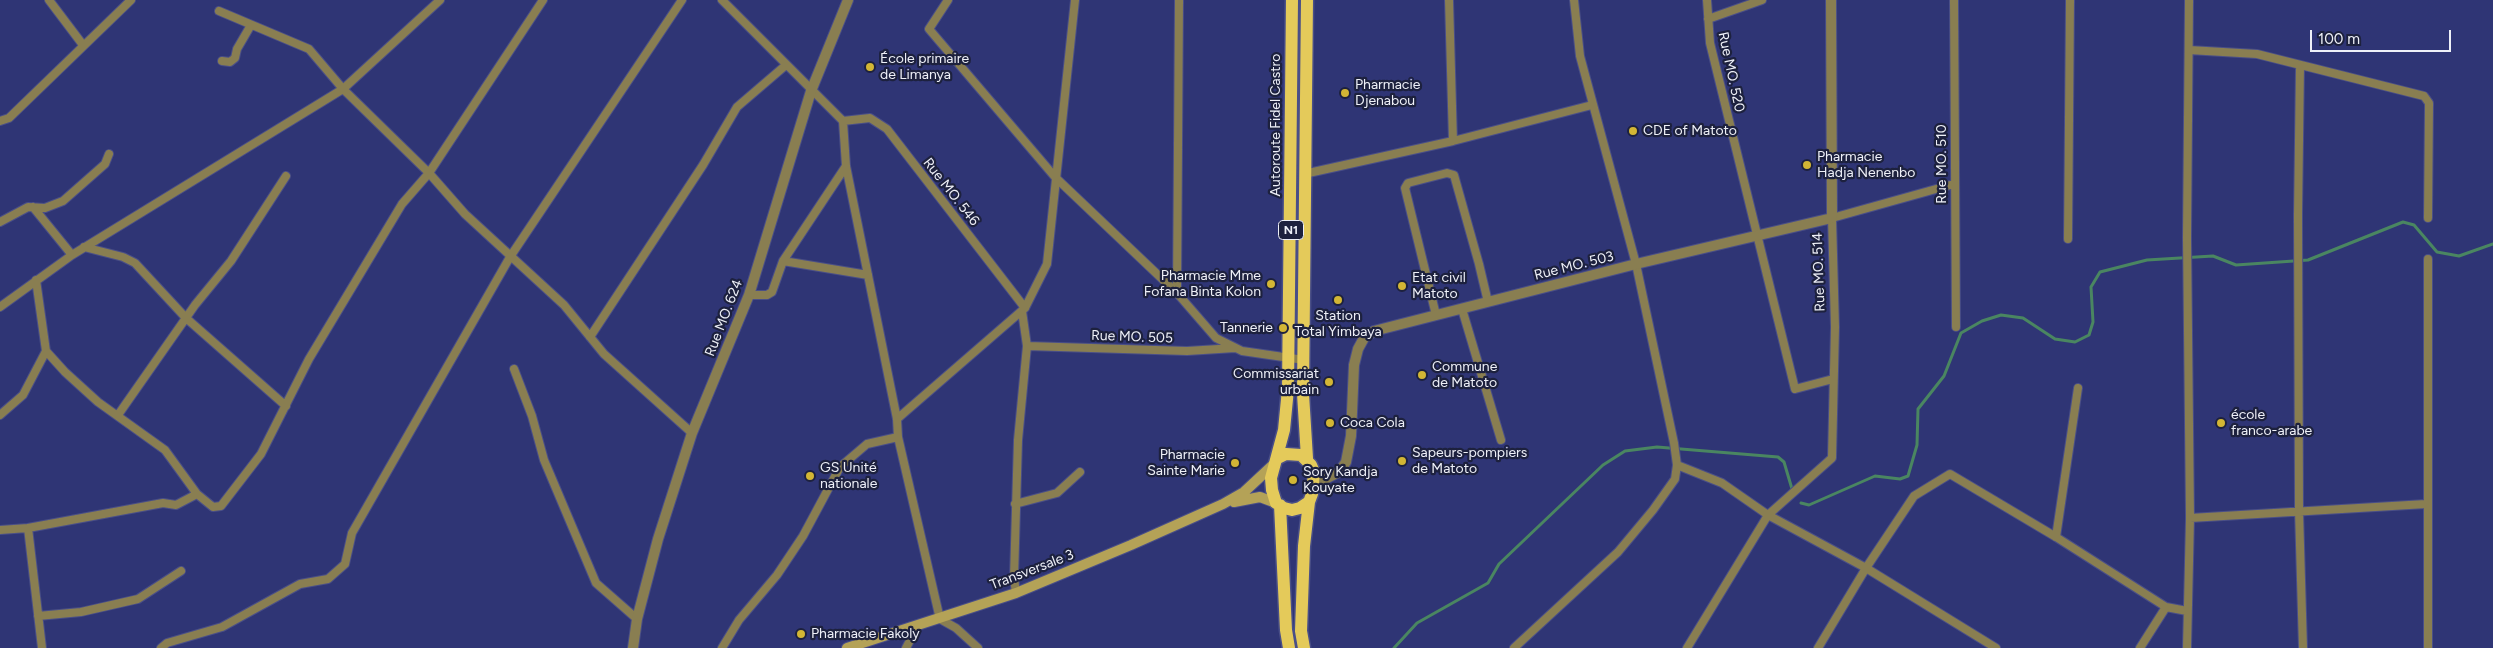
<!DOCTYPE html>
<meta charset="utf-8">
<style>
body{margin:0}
#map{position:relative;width:2493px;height:648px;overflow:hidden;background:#2f3575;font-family:Figtree,sans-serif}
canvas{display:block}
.scale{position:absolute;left:2310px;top:30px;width:141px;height:22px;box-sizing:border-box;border:2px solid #eef0f8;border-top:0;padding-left:6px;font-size:15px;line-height:18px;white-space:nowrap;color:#eef0f8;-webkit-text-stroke:4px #1d213e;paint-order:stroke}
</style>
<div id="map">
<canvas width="2493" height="648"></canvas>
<div class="scale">100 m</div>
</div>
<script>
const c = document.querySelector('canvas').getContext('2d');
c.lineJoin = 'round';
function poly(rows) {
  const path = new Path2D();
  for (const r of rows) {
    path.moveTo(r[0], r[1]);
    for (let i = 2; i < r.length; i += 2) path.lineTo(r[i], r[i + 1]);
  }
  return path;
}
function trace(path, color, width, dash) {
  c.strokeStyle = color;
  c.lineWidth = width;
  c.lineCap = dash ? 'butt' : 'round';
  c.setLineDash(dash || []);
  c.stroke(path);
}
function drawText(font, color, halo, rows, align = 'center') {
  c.font = font + ' Figtree,sans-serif';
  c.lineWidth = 4.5;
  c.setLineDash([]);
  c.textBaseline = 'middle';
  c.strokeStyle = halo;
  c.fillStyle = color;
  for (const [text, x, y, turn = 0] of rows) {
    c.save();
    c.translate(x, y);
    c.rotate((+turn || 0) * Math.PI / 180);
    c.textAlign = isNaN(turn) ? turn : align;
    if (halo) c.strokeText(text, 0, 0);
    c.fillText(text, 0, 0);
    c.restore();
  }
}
const stream = poly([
 [1801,503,1809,505,1875,476,1900,479,1908,476,1917,445,1918,409,1944,376,1961,333,1982,321,2001,315,2023,318,2055,339,2075,342,2089,335,2093,322,2091,287,2100,272,2147,260,2213,256,2236,265,2308,260,2403,222,2414,225,2437,252,2459,256,2493,244],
 [1394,648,1417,623,1488,583,1499,564,1603,465,1625,451,1657,447,1778,457,1784,462,1792,489]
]);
const minor = poly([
 [49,0,83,45],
 [722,0,843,121,846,166,897,419,898,437,940,619,956,628,978,648],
 [948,0,929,29,1055,177,1177,293,1216,338,1242,351,1304,360],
 [1449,0,1453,141],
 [1707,0,1710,43,1795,389,1833,379],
 [1954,0,1956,327],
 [219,11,309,49,343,89,429,173,465,214,564,305,604,354,692,433],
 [1708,19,1762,0],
 [2189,50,2257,54,2424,96,2429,103,2428,218],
 [222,61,230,62,235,58,237,49,251,25],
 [2300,65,2298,215,2299,511,2303,648],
 [0,121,9,118,131,0],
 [843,121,870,118,887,129,1025,308],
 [1304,174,1453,141,1592,105],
 [33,207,72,255],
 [0,222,28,207,45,208,63,201,105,164,109,154],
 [2068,239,2070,0],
 [84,247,123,257,135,263,186,318,286,406],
 [783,261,868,275],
 [36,280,46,351,65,372,98,402,165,450,197,494,213,507,221,506,261,454,309,359,402,204,429,173,543,0],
 [1177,293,1179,0],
 [749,295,767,295,772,292,783,261,846,166],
 [0,307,72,255,343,89,440,0],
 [1462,309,1501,440],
 [1436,315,1405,188,1408,183,1447,173,1454,175,1479,264,1488,302],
 [590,337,703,165,737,107,786,65],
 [1027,346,1187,351,1235,348],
 [514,369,532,416,544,460,596,583,637,619],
 [0,415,23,395,46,351],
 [118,415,195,305,231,261,286,176],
 [897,419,1025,308,1047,264,1075,0],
 [1677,465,1722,483,1768,515,1866,568,1996,648],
 [1015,504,1057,493,1080,472],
 [2190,518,2426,504],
 [28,528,163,503,176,505,197,494],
 [0,530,28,528,42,648],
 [2056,537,2078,388],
 [1016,593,1014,578,1018,440,1027,346,1022,311],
 [38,616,81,612,138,599,181,571],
 [161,648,167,643,222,627,300,584,328,579,345,564,352,533,510,257,682,0],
 [722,648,739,620,777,575,803,536,840,467,867,444,898,437],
 [906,648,917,627],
 [1514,648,1618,552,1653,510,1675,479,1677,465,1674,443,1636,264,1580,56,1574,0],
 [1687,648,1768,515,1832,458,1835,327,1832,218,1954,184],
 [1818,648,1866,568,1914,496,1950,474,2056,537,2166,607],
 [2140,648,2166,607,2187,611],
 [2187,648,2190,518,2187,238,2189,0],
 [2428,648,2428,259]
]);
const tertiary = poly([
 [1314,481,1327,478,1339,472,1346,462,1351,436,1354,365,1358,349,1364,338,1374,331,1636,264,1832,218,1831,0],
 [633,648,637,619,658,539,692,433,749,295,811,91,848,0]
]);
const secondary = poly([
 [1234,502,1260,497,1276,503],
 [847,648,1016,593,1131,545,1223,504,1244,492,1273,465]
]);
const trunk = poly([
 [1278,458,1286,454,1301,455,1311,465,1314,472,1312,494,1309,502,1300,508,1292,510,1284,508,1276,503,1272,490,1271,478,1284,430,1288,389,1292,0],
 [1307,458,1303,394,1307,0],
 [1280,505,1286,630,1289,648],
 [1304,648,1301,631,1304,546,1309,502]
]);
const markers = [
 [870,67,5,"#d3b635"],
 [1345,93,5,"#d3b635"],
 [1633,131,5,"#d3b635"],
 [1807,165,5,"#d3b635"],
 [1271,284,5,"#d3b635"],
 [1402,286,5,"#d3b635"],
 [1338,300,5,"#d3b635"],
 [1283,328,5,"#d3b635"],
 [1422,375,5,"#d3b635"],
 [1329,382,5,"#d3b635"],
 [1330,423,5,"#d3b635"],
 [2221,423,5,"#d3b635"],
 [1402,461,5,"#d3b635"],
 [1235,463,5,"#d3b635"],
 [810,476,5,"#d3b635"],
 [1293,480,5,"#d3b635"],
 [801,634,5,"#d3b635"]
];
const shields = [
 [1291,230,25]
];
const shieldNames = [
 ["N1",1291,230]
];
const poiNames = [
 ["École primaire",880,59],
 ["de Limanya",880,75],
 ["Pharmacie",1355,85],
 ["Djenabou",1355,101],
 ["CDE of Matoto",1643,131],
 ["Pharmacie",1817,157],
 ["Hadja Nenenbo",1817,173],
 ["Pharmacie Mme",1261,276,"right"],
 ["Fofana Binta Kolon",1261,292,"right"],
 ["Etat civil",1412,278],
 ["Matoto",1412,294],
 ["Station",1338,316,"center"],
 ["Total Yimbaya",1338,332,"center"],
 ["Tannerie",1273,328,"right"],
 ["Commune",1432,367],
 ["de Matoto",1432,383],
 ["Commissariat",1319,374,"right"],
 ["urbain",1319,390,"right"],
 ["école",2231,415],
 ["franco-arabe",2231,431],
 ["Coca Cola",1340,423],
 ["Sapeurs-pompiers",1412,453],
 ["de Matoto",1412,469],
 ["Pharmacie",1225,455,"right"],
 ["Sainte Marie",1225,471,"right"],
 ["GS Unité",820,468],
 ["nationale",820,484],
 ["Sory Kandja",1303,472],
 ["Kouyate",1303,488],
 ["Pharmacie Fakoly",811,634]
];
const streetNames = [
 ["Rue MO. 520",1731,72,78],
 ["Autoroute Fidel Castro",1276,125,-90],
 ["Rue MO. 510",1942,164,-90],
 ["Rue MO. 546",951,192,52],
 ["Rue MO. 503",1574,266,-14],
 ["Rue MO. 514",1819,272,-92],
 ["Rue MO. 624",724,318,-69],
 ["Rue MO. 505",1132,337,2],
 ["Transversale 3",1032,570,-21]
];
trace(stream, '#4a8661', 3);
trace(minor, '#4a4f87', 10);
trace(tertiary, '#4a4f87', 12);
trace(secondary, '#4a4f87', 12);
trace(trunk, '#4a4f87', 15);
trace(minor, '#897e51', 8);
trace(tertiary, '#897e51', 10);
trace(secondary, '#b4a257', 10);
trace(trunk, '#e4ca5a', 12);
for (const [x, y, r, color] of markers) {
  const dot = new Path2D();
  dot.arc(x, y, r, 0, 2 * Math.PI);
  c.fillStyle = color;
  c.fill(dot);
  trace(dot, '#1d213e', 2);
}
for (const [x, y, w] of shields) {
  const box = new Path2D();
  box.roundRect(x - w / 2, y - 9.5, w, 19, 4);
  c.fillStyle = '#1d213e';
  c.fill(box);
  trace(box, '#eef0f8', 1);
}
drawText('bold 12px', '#eef0f8', null, shieldNames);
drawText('14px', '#eef0f8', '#1d213e', poiNames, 'left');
drawText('14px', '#eef0f8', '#1d213e', streetNames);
</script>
